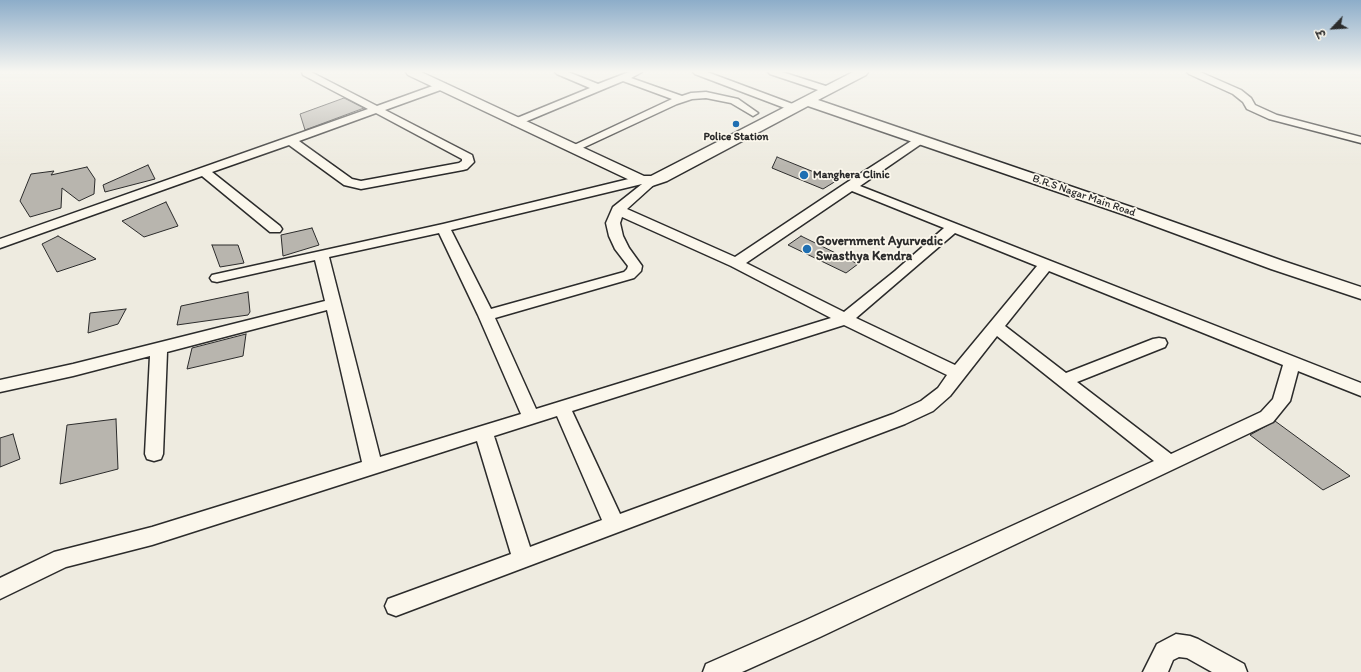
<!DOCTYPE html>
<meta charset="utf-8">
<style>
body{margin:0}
#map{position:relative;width:1361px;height:672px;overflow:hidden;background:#eeebe0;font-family:Itim,"Playpen Sans Deva",sans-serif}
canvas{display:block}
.north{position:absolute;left:1313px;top:8px;width:40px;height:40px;-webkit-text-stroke:3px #fbf7ec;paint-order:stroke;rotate:245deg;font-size:11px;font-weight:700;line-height:16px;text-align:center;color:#2b2b2b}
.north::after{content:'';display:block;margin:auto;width:14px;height:18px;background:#2b2b2b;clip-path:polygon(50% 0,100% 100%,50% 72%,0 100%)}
</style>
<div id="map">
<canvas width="1361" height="672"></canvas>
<div class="north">उ</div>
</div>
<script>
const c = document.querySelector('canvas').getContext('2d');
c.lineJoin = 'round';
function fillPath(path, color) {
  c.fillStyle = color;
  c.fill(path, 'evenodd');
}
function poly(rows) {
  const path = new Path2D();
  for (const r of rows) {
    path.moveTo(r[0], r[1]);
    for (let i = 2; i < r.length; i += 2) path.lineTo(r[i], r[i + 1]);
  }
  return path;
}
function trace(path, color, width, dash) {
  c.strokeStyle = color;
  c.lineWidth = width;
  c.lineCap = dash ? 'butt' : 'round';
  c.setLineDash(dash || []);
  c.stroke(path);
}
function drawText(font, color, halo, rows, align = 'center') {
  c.font = font + ' Itim,sans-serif';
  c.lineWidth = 3.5;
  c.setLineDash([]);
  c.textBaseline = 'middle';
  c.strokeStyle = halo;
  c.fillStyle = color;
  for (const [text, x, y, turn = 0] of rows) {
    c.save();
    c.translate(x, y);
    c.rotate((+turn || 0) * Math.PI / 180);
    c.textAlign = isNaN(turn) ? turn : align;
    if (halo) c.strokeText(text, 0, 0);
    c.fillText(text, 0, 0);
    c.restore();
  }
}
const building = poly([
 [344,98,364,108,305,130,300,114,344,98],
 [777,157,836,181,823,189,772,168,777,157],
 [148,165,155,179,105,192,103,185,148,165],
 [87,167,95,179,94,194,79,201,62,188,61,208,30,217,20,201,31,174,54,171,51,175,87,167],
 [166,202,178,226,144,237,122,221,166,202],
 [312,228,319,245,283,256,281,235,312,228],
 [58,236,96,259,57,272,42,244,58,236],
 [801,236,858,264,846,273,788,245,801,236],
 [212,245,238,245,244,263,220,267,212,245],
 [248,292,250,312,248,315,177,325,181,306,248,292],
 [126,309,118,324,88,333,90,313,126,309],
 [246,334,243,356,187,369,192,348,246,334],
 [116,419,118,469,60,484,67,425,116,419],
 [1275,421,1350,476,1323,490,1250,435,1275,421],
 [13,434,20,459,0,467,0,438,13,434]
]);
const minor = poly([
 [302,72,311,72,377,106,438,84,446,84,447,86,446,88,385,110,472,155,474,162,467,169,463,170,361,189,344,185,289,145,212,172,280,226,282,229,280,232,270,232,202,176,0,248,0,239,368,109,303,75,302,72],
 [376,113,462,159,462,161,459,163,361,181,352,179,299,141,376,113],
 [555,72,568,72,598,84,629,72,642,72,631,78,682,96,691,93,706,92,738,99,758,113,753,116,731,103,706,98,692,99,677,104,574,152,570,151,568,149,570,147,672,99,623,81,520,124,512,124,511,122,512,120,590,88,557,74,555,72],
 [693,72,707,72,798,106,799,108,798,110,790,110,695,74,693,72],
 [768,72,782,72,832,88,833,90,832,92,824,92,770,74,768,72],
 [1187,72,1200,72,1241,90,1251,98,1255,105,1277,115,1361,137,1361,143,1269,119,1247,109,1243,102,1233,94,1189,74,1187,72],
 [920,137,926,140,924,142,860,186,1361,383,1361,396,1298,371,1290,401,1273,422,820,637,742,672,703,672,706,664,804,621,1154,461,997,336,950,396,933,411,905,424,396,616,388,613,385,606,388,599,511,554,477,441,152,545,66,567,0,599,0,578,54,552,152,527,362,462,327,310,167,352,163,454,161,459,154,461,147,459,145,454,150,356,73,376,0,392,0,380,73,364,325,301,315,260,217,282,212,281,210,278,212,275,443,224,641,176,647,179,652,177,656,178,658,181,627,209,735,257,846,183,916,138,920,137],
 [642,184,613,207,606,223,609,236,615,249,628,266,627,269,624,272,491,309,451,230,642,184],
 [852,191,944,228,895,271,844,312,746,263,852,191],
 [622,217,731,266,831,318,536,409,495,318,634,278,641,271,642,266,629,248,623,236,620,223,622,217],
 [439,233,478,315,521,414,380,457,329,257,439,233],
 [955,233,1037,266,955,365,856,318,955,233],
 [1049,271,1283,365,1273,399,1261,412,1171,454,1077,382,1165,347,1167,343,1165,339,1159,338,1153,339,1066,373,1005,326,1049,271],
 [844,325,947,375,938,388,921,401,893,414,620,514,572,411,844,325],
 [557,416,602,520,530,547,494,436,557,416],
 [1176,634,1190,636,1198,639,1244,664,1247,672,1212,672,1187,658,1179,657,1173,660,1168,672,1143,672,1157,644,1176,634]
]);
const tertiary = poly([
 [406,72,421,72,644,176,651,176,853,72,868,72,866,75,818,100,1137,209,1283,261,1361,287,1361,299,1271,269,1125,215,808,106,667,181,652,186,636,183,408,75,406,72]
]);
const markers = [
 [736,124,4,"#1f6fb2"],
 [804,175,5,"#1f6fb2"],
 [807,249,5,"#1f6fb2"]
];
const farPoinames = [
 ["Police Station",736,137],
 ["Manghera Clinic",813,175,"left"]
];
const farStreetnames = [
 ["B.R.S Nagar Main Road",1084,196,19]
];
const poiNames = [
 ["Government Ayurvedic",816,242],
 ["Swasthya Kendra",816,257]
];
fillPath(building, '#b8b5ae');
trace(building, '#2b2b2b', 1);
trace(minor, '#2b2b2b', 3);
trace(tertiary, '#2b2b2b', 3);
fillPath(minor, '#fbf7ec');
fillPath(tertiary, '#fbf7ec');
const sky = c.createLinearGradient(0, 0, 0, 166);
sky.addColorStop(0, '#8dadc9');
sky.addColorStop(0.43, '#f7f6f1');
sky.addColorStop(1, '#f7f6f100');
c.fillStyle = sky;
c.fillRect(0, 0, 1361, 166);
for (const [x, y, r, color] of markers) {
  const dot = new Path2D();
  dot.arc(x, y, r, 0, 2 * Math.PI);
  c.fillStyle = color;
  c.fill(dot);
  trace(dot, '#fbf7ec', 1.5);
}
drawText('bold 11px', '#2b2b2b', '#fbf7ec', farPoinames);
drawText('11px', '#2b2b2b', '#fbf7ec', farStreetnames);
drawText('bold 13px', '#2b2b2b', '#fbf7ec', poiNames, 'left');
</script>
